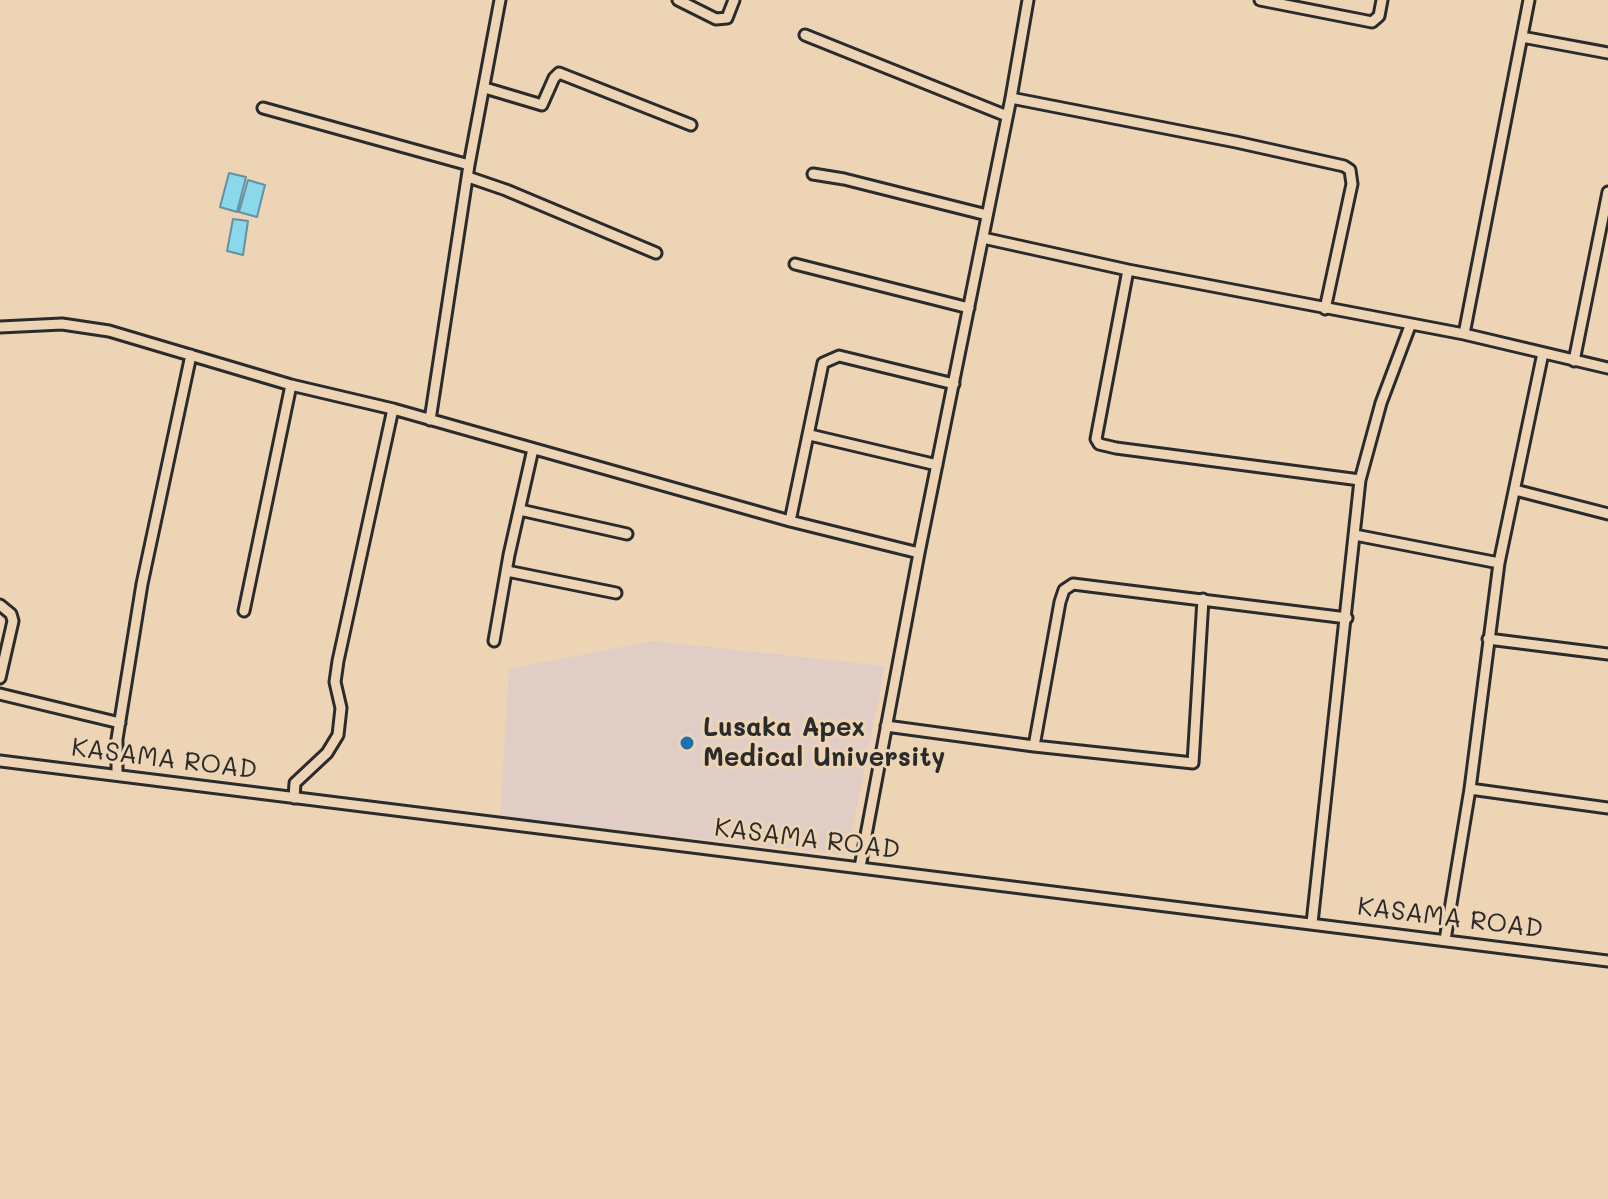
<!DOCTYPE html>
<style>
body{margin:0}
canvas{display:block;background:#ecd4b4}
</style>
<canvas width="1608" height="1199"></canvas>
<script>
const c = document.querySelector('canvas').getContext('2d');
c.lineJoin = 'round';
function fillPath(path, color) {
  c.fillStyle = color;
  c.fill(path, 'evenodd');
}
function poly(rows) {
  const path = new Path2D();
  for (const r of rows) {
    path.moveTo(r[0], r[1]);
    for (let i = 2; i < r.length; i += 2) path.lineTo(r[i], r[i + 1]);
  }
  return path;
}
function trace(path, color, width, dash) {
  c.strokeStyle = color;
  c.lineWidth = width;
  c.lineCap = dash ? 'butt' : 'round';
  c.setLineDash(dash || []);
  c.stroke(path);
}
function drawText(font, color, halo, rows, align = 'center') {
  c.font = font + ' Mali,sans-serif';
  c.lineWidth = 6;
  c.setLineDash([]);
  c.textBaseline = 'middle';
  c.strokeStyle = halo;
  c.fillStyle = color;
  for (const [text, x, y, turn = 0] of rows) {
    c.save();
    c.translate(x, y);
    c.rotate((+turn || 0) * Math.PI / 180);
    c.textAlign = isNaN(turn) ? turn : align;
    if (halo) c.strokeText(text, 0, 0);
    c.fillText(text, 0, 0);
    c.restore();
  }
}
const built = poly([
 [653,641,885,666,847,855,500,817,509,669]
]);
const water = poly([
 [229,173,246,177,237,212,220,207,229,173],
 [248,180,265,185,257,217,239,212,248,180],
 [233,219,248,221,243,255,227,251,233,219]
]);
const minor = poly([
 [678,0,716,19,727,18,734,0],
 [1260,0,1372,22,1379,16,1382,0],
 [805,35,1007,116],
 [1522,37,1608,53],
 [485,88,542,105,554,78,559,73,691,125],
 [1011,98,1236,142,1344,166,1350,170,1352,184,1325,309],
 [263,108,469,165],
 [813,174,844,179,987,215],
 [468,177,506,190,656,253],
 [983,238,1128,270,1464,334,1608,368],
 [795,264,969,308],
 [1128,270,1096,439,1099,444,1116,448,1360,480],
 [0,327,62,324,109,331,291,385,393,409,790,521,919,553],
 [1464,334,1529,0],
 [1574,361,1608,192],
 [430,420,469,165,500,0],
 [810,435,937,465],
 [1515,490,1608,514],
 [520,510,627,534],
 [790,521,823,363,839,356,954,384],
 [1355,535,1499,563],
 [507,571,616,593],
 [0,605,11,614,13,621,0,678],
 [244,611,291,385],
 [1488,639,1608,654],
 [494,641,509,555,533,449],
 [0,694,120,723],
 [886,726,1034,746,1193,763,1203,599],
 [1034,746,1060,602,1064,590,1073,584,1347,618],
 [0,761,1608,961],
 [117,775,117,739,142,584,191,355],
 [1470,789,1608,808],
 [294,798,295,783,327,753,338,735,341,708,335,682,338,661,393,409],
 [860,867,919,553,1011,98,1028,0],
 [1312,923,1360,480,1381,403,1410,326],
 [1445,940,1470,789,1499,563,1543,353]
]);
const markers = [
 [687,743,8,"#1f6fb2"]
];
const poiNames = [
 ["Lusaka Apex",703,728],
 ["Medical University",703,758]
];
const streetNames = [
 ["KASAMA ROAD",164,759,7],
 ["KASAMA ROAD",807,839,7],
 ["KASAMA ROAD",1450,918,7]
];
fillPath(built, '#e0cdc5');
fillPath(water, '#8bd7eb');
trace(water, '#65929e', 2);
trace(minor, '#2b2b2b', 15);
trace(minor, '#ecd4b4', 9);
for (const [x, y, r, color] of markers) {
  const dot = new Path2D();
  dot.arc(x, y, r, 0, 2 * Math.PI);
  c.fillStyle = color;
  c.fill(dot);
  trace(dot, '#ecd4b4', 3);
}
drawText('bold 26px', '#2b2b2b', '#ecd4b4', poiNames, 'left');
drawText('26px', '#2b2b2b', '#ecd4b4', streetNames);
</script>
